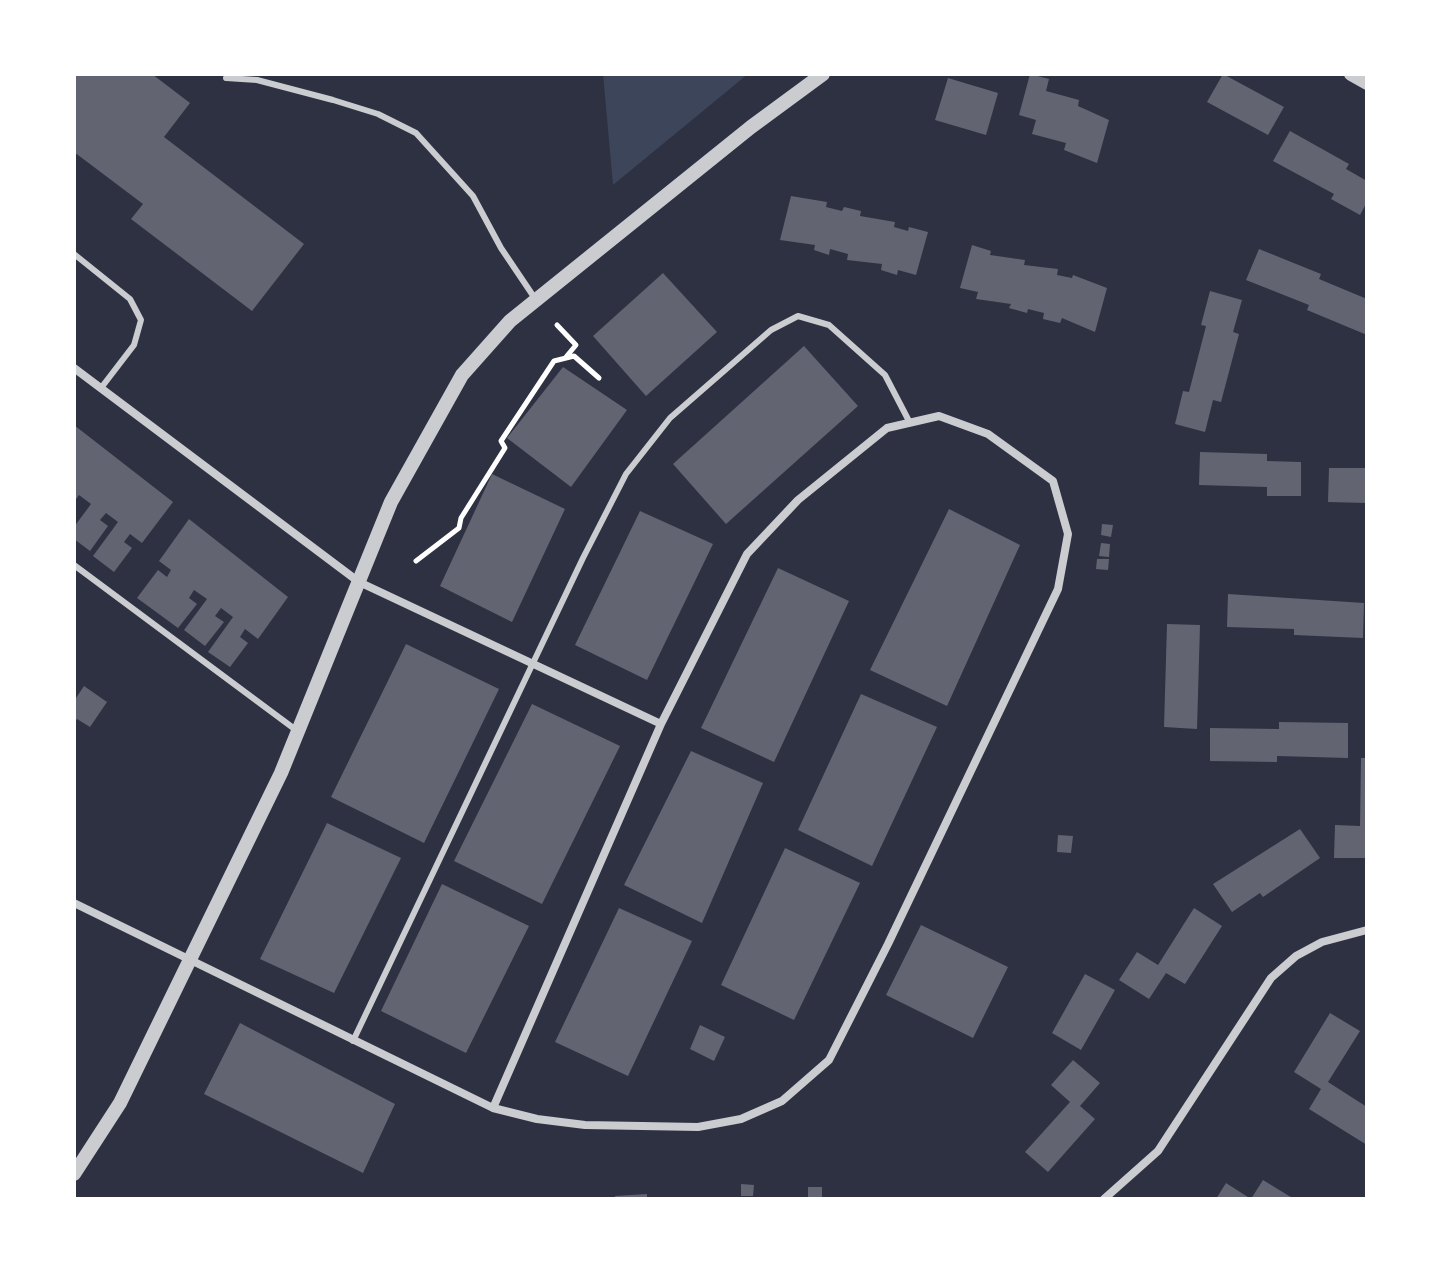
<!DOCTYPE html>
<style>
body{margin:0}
#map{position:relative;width:1441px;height:1273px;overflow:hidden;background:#2d3142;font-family:Figtree,sans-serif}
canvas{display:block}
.frame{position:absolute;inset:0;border:76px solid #fff;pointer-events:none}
</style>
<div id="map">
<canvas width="1441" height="1273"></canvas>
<div class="frame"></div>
</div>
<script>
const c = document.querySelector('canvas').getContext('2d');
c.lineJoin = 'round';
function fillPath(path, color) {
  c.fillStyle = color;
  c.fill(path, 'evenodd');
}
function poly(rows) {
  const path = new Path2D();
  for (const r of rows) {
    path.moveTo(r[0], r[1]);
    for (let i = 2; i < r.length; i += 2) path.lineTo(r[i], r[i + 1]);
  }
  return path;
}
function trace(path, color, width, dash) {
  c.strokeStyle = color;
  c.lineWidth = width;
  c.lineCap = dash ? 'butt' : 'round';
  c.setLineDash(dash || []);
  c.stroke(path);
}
const green = poly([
 [603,74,748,74,613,185]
]);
const building = poly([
 [74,74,152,74,190,103,164,137,304,244,252,311,131,219,143,204,74,152],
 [1030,74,1049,79,1046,91,1079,100,1078,106,1109,120,1097,163,1064,150,1066,143,1032,134,1036,120,1019,115],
 [1223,74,1284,107,1268,135,1207,102],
 [948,78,998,93,986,135,935,120],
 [1290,131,1349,164,1346,169,1367,181,1367,202,1360,215,1331,199,1334,194,1273,161],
 [791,196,827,202,826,207,842,211,844,207,861,211,860,216,895,222,894,227,908,231,909,227,928,232,916,275,898,270,897,275,881,270,882,264,847,260,848,254,830,249,829,255,814,250,815,245,780,240],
 [972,245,991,251,990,255,1025,260,1024,265,1058,269,1057,275,1072,278,1073,275,1107,288,1095,332,1062,318,1060,323,1043,319,1044,313,1028,309,1027,313,1009,308,1011,304,976,299,978,292,960,288],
 [1259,249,1321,274,1319,279,1367,299,1367,335,1307,310,1309,305,1246,280],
 [663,273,717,332,646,396,593,336],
 [1210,291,1242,300,1233,332,1239,334,1221,402,1213,400,1205,432,1175,424,1183,391,1189,392,1206,326,1201,325],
 [804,346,858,406,726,524,673,464],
 [563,367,627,410,571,487,507,438],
 [74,425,173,502,142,543,130,534,124,542,132,548,114,572,93,556,118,522,106,513,100,520,108,526,90,551,74,539,74,527,91,504,79,495,74,502],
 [1200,452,1267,454,1267,461,1301,462,1301,496,1267,496,1267,487,1199,485],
 [1329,468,1367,468,1367,503,1328,502],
 [492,474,565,509,512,622,440,586],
 [949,509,1020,545,947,706,870,670],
 [640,511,713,544,647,680,575,645],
 [189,519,288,597,258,639,245,629,240,637,248,643,230,667,208,652,233,617,221,608,215,616,224,622,205,646,184,630,207,599,194,590,189,598,197,604,178,628,137,598,158,570,167,577,171,570,159,561],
 [1102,524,1113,525,1111,537,1101,535],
 [1101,543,1110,544,1109,557,1099,556],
 [1097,559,1109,559,1108,570,1096,569],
 [778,568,849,601,774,762,701,728],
 [1228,594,1364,603,1363,638,1294,635,1294,629,1227,627],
 [1167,624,1200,625,1197,729,1164,727],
 [406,644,499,689,424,843,331,797],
 [84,686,107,702,90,727,77,719,74,724,74,701],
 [861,694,937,727,872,866,798,830],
 [532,704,620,746,542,904,454,861],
 [1279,722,1348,723,1348,758,1277,756,1277,762,1210,761,1210,728,1279,729],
 [691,751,763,783,702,923,624,885],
 [1361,758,1367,758,1367,858,1334,858,1335,825,1360,826],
 [327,823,401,858,334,993,260,959],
 [1300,829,1320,858,1263,897,1260,893,1232,912,1213,884],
 [1058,835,1073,836,1071,853,1057,852],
 [785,848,860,883,794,1020,721,985],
 [442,884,529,926,466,1053,381,1011],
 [619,908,692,941,628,1076,555,1042],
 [1194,908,1222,926,1185,984,1166,973,1149,999,1119,980,1137,952,1158,965],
 [921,925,1008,967,973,1038,886,995],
 [1085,974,1115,990,1081,1050,1052,1033],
 [1330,1013,1360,1031,1328,1082,1367,1107,1367,1145,1309,1109,1321,1089,1294,1072],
 [240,1023,395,1104,363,1173,204,1094],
 [700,1025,725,1037,714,1061,690,1049],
 [1073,1060,1100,1083,1080,1106,1095,1119,1048,1172,1025,1152,1070,1102,1051,1085],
 [1263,1180,1281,1191,1294,1199,1251,1199],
 [1226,1183,1251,1199,1216,1199],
 [741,1184,754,1185,753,1196,741,1196],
 [808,1187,822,1187,822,1199,808,1199],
 [647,1194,647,1199,615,1199,615,1196]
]);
const path = poly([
 [557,325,576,345,566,357],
 [416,561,459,528,461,518,505,448,501,441,554,361,574,356,599,378]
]);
const service = poly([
 [226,78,257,80,333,100,378,114,416,133,473,196,501,248,536,300],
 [74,254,130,299,141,320,134,345,101,388],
 [74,565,296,730],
 [353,1041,583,558,626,474,670,418,771,330,798,316,829,325,885,375,910,423]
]);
const minor = poly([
 [74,368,359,582,661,724],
 [74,903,493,1108,537,1119,585,1125,698,1127,741,1119,782,1101,829,1060,888,944,1058,589,1068,534,1053,481,988,434,939,416,887,428,798,500,747,554,661,724,493,1108],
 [1104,1199,1158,1151,1271,978,1296,956,1322,942,1367,930]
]);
const tertiary = poly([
 [1351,74,1367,83],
 [74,1174,120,1103,281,773,391,502,462,375,510,321,751,127,823,74]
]);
fillPath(green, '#3c4559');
fillPath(building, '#626471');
trace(path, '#fff', 5);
trace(service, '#caccd0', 6);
trace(minor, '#caccd0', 8);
trace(tertiary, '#caccd0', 14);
</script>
